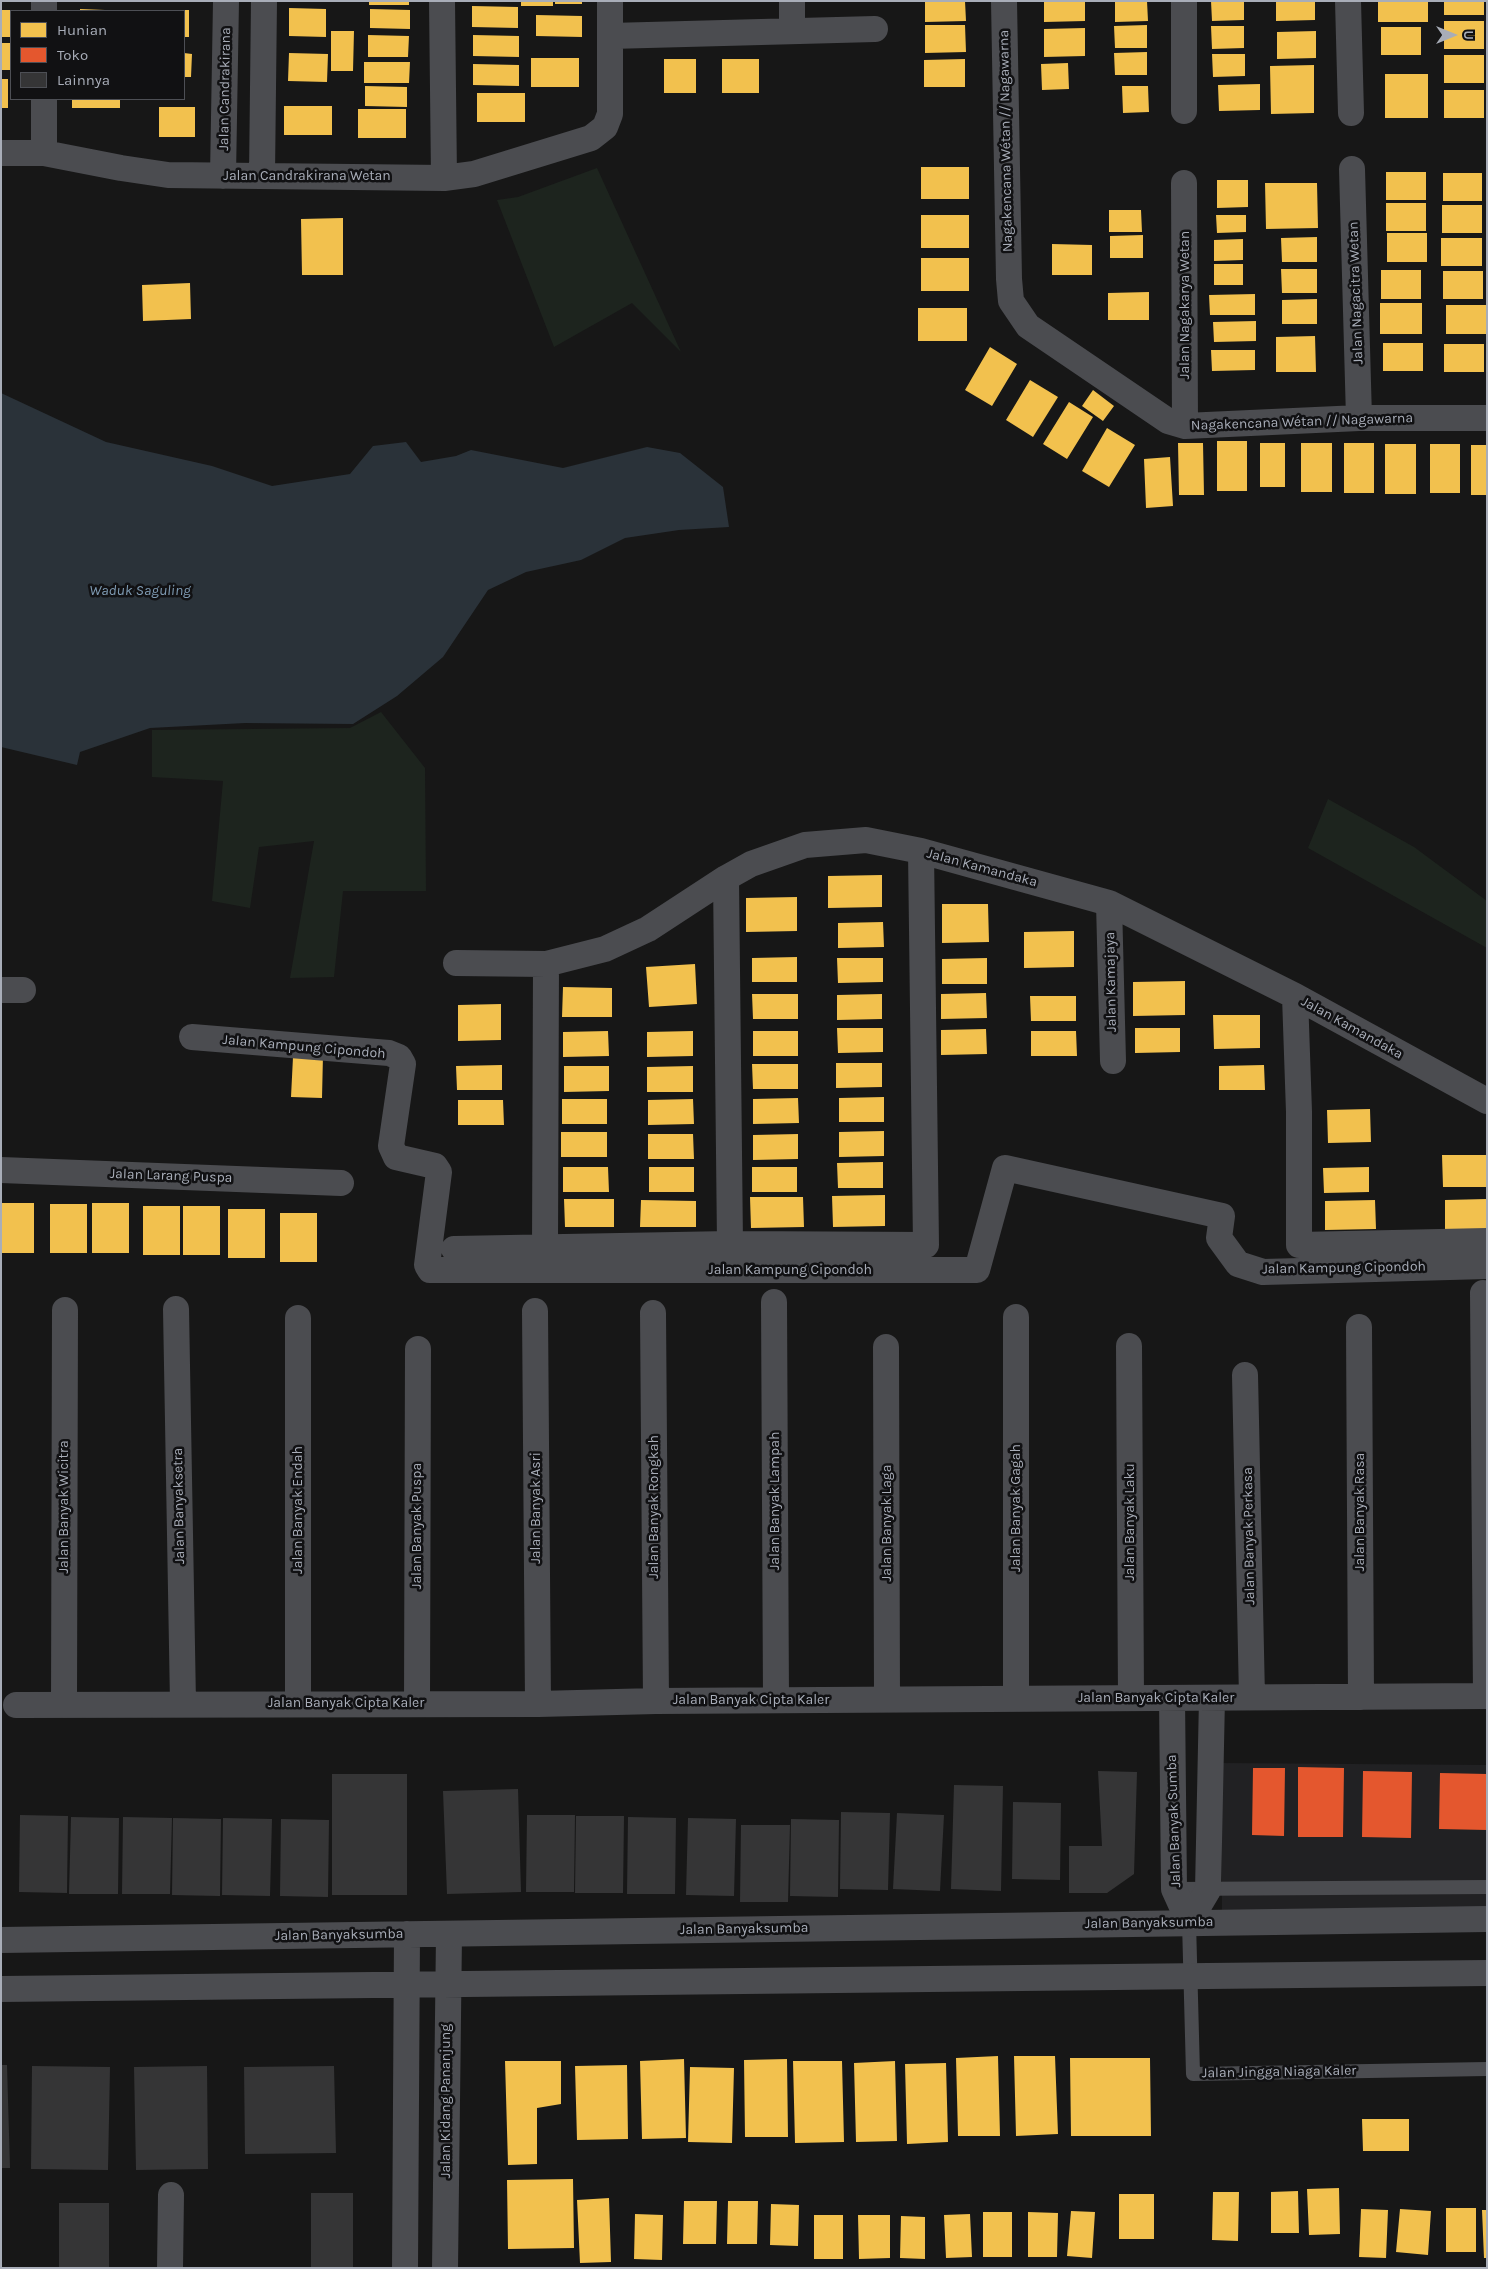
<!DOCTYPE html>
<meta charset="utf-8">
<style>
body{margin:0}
#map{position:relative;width:1488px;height:2269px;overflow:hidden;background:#171717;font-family:Karla,sans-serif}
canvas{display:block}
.frame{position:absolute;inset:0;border:2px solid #a8adb8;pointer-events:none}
.legend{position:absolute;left:10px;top:10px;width:175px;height:90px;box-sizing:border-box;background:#111113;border:1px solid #4d4f55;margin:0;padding:6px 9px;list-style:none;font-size:15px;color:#a8adb8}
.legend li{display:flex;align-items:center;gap:10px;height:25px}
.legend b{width:25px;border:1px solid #4d4f55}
.north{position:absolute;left:1428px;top:10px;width:50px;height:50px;-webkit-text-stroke:4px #111113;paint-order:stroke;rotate:90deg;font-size:14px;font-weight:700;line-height:20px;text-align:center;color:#a8adb8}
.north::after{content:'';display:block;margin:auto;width:18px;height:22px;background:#a8adb8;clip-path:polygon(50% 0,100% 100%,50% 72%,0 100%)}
</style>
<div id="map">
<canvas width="1488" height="2269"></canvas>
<div class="frame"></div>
<ul class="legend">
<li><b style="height:14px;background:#f2c14e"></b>Hunian</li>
<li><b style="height:14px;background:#e4572e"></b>Toko</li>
<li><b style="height:14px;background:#353536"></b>Lainnya</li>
</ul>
<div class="north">U</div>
</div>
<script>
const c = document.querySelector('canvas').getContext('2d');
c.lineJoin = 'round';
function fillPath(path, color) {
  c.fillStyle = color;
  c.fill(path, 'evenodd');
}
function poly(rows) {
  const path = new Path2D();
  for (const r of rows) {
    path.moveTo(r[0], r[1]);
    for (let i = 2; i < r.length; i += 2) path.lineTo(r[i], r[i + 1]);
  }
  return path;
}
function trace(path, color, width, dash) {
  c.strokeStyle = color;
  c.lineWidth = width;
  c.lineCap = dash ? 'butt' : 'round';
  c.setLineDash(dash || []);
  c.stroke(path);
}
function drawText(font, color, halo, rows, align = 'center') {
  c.font = font + ' Karla,sans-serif';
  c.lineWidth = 5;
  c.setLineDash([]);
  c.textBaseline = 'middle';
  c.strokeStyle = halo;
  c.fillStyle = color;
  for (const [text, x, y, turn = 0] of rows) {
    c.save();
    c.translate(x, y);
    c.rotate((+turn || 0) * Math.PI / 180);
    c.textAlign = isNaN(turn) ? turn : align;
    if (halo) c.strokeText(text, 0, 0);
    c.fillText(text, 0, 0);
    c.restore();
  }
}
const built = poly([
 [1222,1763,1487,1765,1487,1908,1222,1912]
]);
const green = poly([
 [597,168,681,352,632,303,554,347,497,200,518,197],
 [381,712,425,768,426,891,343,891,334,977,290,978,314,841,259,847,250,908,212,901,223,781,152,777,152,730,350,728],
 [1328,799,1414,847,1487,901,1487,948,1308,848]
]);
const water = poly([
 [1,393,106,442,212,466,272,486,350,474,373,446,406,442,421,462,456,456,471,450,563,468,647,447,680,453,723,487,729,527,679,530,625,538,581,560,526,572,488,590,443,657,397,696,353,724,245,723,150,728,80,752,77,765,1,747]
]);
const homes = poly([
 [369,1,409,1,409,5,369,5],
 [521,1,553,1,553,6,521,6],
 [555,1,582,1,582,4,555,4],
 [925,1,965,1,966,21,925,22],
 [1044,1,1085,1,1085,21,1044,22],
 [1115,1,1147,1,1148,21,1115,22],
 [1211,1,1244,1,1244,20,1212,21],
 [1276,1,1315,1,1315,20,1276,21],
 [1378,1,1428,1,1428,22,1378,22],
 [1444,1,1484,1,1484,15,1444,15],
 [472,6,518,7,518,28,472,27],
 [289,8,326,9,326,37,289,36],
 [80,9,105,10,105,11,80,11],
 [370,9,410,10,410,29,370,28],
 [1,10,11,10,11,37,1,37],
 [184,10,189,10,189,37,184,37],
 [536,15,582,16,582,37,536,36],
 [1444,21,1484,21,1484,49,1444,49],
 [925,25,965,25,966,52,925,53],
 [1147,25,1147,48,1115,48,1114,26],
 [1211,26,1244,26,1244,48,1212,49],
 [1381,27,1421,27,1421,55,1381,55],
 [1085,28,1085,56,1044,57,1044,29],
 [331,31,354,31,353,71,331,71],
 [1316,31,1316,58,1277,59,1277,32],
 [368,35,409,36,408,57,368,57],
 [473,35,519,36,519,57,473,56],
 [1,43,11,43,11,70,1,70],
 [1147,52,1147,75,1115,75,1114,53],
 [184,53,192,54,191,77,184,77],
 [289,53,328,54,327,82,288,81],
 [1212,54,1245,54,1245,76,1213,77],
 [1444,55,1484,55,1484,83,1444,83],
 [531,58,579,58,579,87,531,87],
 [664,59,696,59,696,93,664,93],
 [722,59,759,59,759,93,722,93],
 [965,59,965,87,924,87,924,60],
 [364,62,410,62,409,83,364,83],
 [1068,63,1069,89,1042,90,1041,64],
 [473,64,519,65,519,86,473,85],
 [1314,65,1314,113,1271,114,1270,66],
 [1385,74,1428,74,1428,118,1385,118],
 [1,79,8,79,8,108,1,108],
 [1260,84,1260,110,1219,111,1218,85],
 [365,86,407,87,407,107,365,106],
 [1122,86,1148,86,1149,112,1123,113],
 [1444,90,1484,90,1484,118,1444,118],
 [477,93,525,93,525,122,477,122],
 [72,99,120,99,120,108,72,108],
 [284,106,332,106,332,135,284,135],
 [159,107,195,107,195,137,159,137],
 [358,109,406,109,406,138,358,138],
 [921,167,969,167,969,199,921,199],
 [1386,172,1426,172,1426,200,1386,200],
 [1443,173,1482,173,1482,201,1443,201],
 [1217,180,1248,180,1248,207,1217,208],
 [1265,183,1317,183,1318,228,1266,229],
 [1386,203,1426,203,1426,231,1386,231],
 [1442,205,1482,205,1482,233,1442,233],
 [1109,210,1141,210,1142,232,1109,232],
 [921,215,969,215,969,248,921,248],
 [1216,215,1246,215,1246,232,1217,233],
 [343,218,343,275,302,275,301,219],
 [1387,233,1427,233,1427,262,1387,262],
 [1143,235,1143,258,1110,258,1110,236],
 [1317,237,1317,262,1282,262,1281,238],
 [1441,238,1482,238,1482,266,1441,266],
 [1243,239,1243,260,1214,261,1214,240],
 [1052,244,1092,245,1092,275,1052,275],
 [921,258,969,258,969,291,921,291],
 [1214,264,1243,264,1243,285,1214,285],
 [1281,269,1317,269,1317,293,1282,293],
 [1381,270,1421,270,1421,299,1381,299],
 [1443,271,1483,271,1483,299,1443,299],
 [190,283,191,319,143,321,142,285],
 [1149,292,1149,320,1108,320,1108,293],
 [1255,294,1255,315,1210,315,1209,295],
 [1317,299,1317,324,1282,324,1282,300],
 [1380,303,1422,303,1422,334,1380,334],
 [1446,305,1486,305,1486,334,1446,334],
 [918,308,967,308,967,341,918,341],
 [1256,321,1256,341,1214,342,1213,322],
 [1315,336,1316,372,1276,372,1276,337],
 [1383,343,1423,343,1423,371,1383,371],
 [1444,344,1484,344,1484,372,1444,372],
 [990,347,1017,364,992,406,965,390],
 [1211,350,1255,350,1255,370,1212,371],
 [1030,380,1058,397,1033,437,1006,420],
 [1093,390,1114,406,1103,421,1082,406],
 [1069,402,1093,417,1067,459,1043,444],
 [1107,428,1135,445,1109,487,1082,471],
 [1217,441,1247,441,1247,491,1217,491],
 [1178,443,1203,443,1204,495,1179,495],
 [1260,443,1285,443,1285,487,1260,487],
 [1301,443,1332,443,1332,492,1301,492],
 [1344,443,1374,443,1374,493,1344,493],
 [1385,444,1416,444,1416,494,1385,494],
 [1430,444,1460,444,1460,493,1430,493],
 [1471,445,1487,445,1487,495,1471,495],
 [1170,457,1173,506,1146,508,1144,459],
 [882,875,882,907,828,908,828,876],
 [797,897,797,931,746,932,746,898],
 [942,904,988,904,989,942,942,943],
 [883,922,884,947,838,948,838,923],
 [1074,931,1074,967,1024,968,1024,932],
 [797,957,797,982,752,982,752,958],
 [837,958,883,958,883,982,838,983],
 [987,958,987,984,942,984,942,959],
 [695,964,697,1004,649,1007,646,967],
 [1185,981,1185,1015,1133,1016,1133,982],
 [563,987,612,988,612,1017,562,1017],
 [986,993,987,1018,941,1019,941,994],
 [752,994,798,994,798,1019,753,1019],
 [882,994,882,1019,837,1020,837,995],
 [1030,996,1076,996,1076,1021,1031,1021],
 [501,1004,501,1040,458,1041,458,1005],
 [1213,1015,1260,1015,1260,1048,1214,1049],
 [837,1028,883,1028,883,1052,838,1053],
 [1135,1028,1180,1028,1180,1052,1135,1053],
 [986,1029,987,1054,941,1055,941,1030],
 [608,1031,609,1056,563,1057,563,1032],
 [693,1031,693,1056,647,1057,647,1032],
 [753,1031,798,1031,798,1056,753,1056],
 [1031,1031,1076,1031,1077,1056,1031,1056],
 [323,1055,322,1098,291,1097,293,1057],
 [836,1063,882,1063,882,1087,836,1088],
 [752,1064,798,1064,798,1089,753,1089],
 [502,1065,502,1090,457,1090,456,1066],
 [1264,1065,1265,1090,1219,1090,1219,1066],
 [564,1066,609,1066,609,1091,564,1092],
 [693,1066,693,1092,647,1092,647,1067],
 [884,1097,884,1122,839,1122,839,1098],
 [798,1098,799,1123,753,1124,753,1099],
 [562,1099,607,1099,607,1124,562,1124],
 [693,1099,694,1124,648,1125,648,1100],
 [458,1100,503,1100,504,1125,458,1125],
 [1370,1109,1371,1142,1328,1143,1327,1110],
 [884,1131,884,1156,839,1157,839,1132],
 [561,1132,607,1132,607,1157,561,1157],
 [648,1134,693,1134,694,1159,648,1159],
 [798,1134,798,1159,753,1160,753,1135],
 [1442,1155,1487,1155,1487,1187,1443,1187],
 [883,1162,883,1188,838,1188,837,1163],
 [563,1167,608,1167,609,1192,563,1192],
 [649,1167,694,1167,694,1192,649,1192],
 [752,1167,797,1167,797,1192,752,1192],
 [1369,1167,1369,1192,1324,1193,1323,1168],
 [885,1195,885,1226,833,1227,832,1196],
 [750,1197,803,1197,804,1227,751,1228],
 [564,1199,614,1199,614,1227,565,1227],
 [1487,1199,1487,1230,1445,1230,1445,1200],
 [641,1200,696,1201,696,1227,640,1227],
 [1375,1200,1376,1229,1325,1230,1325,1201],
 [1,1203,34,1203,34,1253,1,1253],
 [92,1203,129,1203,129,1253,92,1253],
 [50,1204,87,1204,87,1253,50,1253],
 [143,1206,180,1206,180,1255,143,1255],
 [183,1206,220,1206,220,1255,183,1255],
 [228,1209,265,1209,265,1258,228,1258],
 [280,1213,317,1213,317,1262,280,1262],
 [998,2056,1000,2136,958,2136,956,2058],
 [1014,2056,1055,2056,1058,2134,1016,2136],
 [1070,2058,1150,2058,1151,2136,1071,2136],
 [684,2059,686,2138,642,2139,640,2061],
 [787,2059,788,2137,745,2137,744,2060],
 [505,2061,561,2061,561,2104,537,2108,537,2164,508,2165],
 [793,2061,842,2061,844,2142,795,2143],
 [895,2061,897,2141,856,2142,854,2063],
 [946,2063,948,2142,907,2144,905,2064],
 [627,2065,628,2139,577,2140,575,2066],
 [690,2067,734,2068,732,2143,688,2142],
 [1362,2119,1409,2119,1409,2151,1363,2151],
 [573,2179,574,2248,508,2249,507,2180],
 [1339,2188,1340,2234,1309,2235,1307,2189],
 [1298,2191,1299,2233,1271,2233,1271,2192],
 [1213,2192,1239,2192,1238,2241,1212,2240],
 [1119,2194,1154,2194,1154,2239,1119,2239],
 [609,2198,611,2262,580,2263,577,2200],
 [684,2201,717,2201,716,2244,683,2244],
 [728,2201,758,2201,757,2244,727,2244],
 [771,2204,799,2205,798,2246,770,2245],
 [1446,2208,1476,2208,1476,2252,1446,2252],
 [1361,2209,1388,2210,1386,2258,1359,2257],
 [1400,2209,1431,2211,1428,2255,1396,2252],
 [1482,2210,1487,2210,1487,2258,1484,2258],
 [1071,2211,1095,2212,1092,2258,1067,2256],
 [983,2212,1012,2212,1012,2257,983,2257],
 [1028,2212,1058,2213,1057,2257,1028,2257],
 [635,2214,663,2215,662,2260,634,2259],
 [970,2214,972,2257,946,2258,944,2215],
 [814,2215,843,2215,843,2259,814,2259],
 [858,2215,890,2215,890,2258,859,2259],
 [901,2216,925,2217,925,2259,900,2258]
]);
const shops = poly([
 [1298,1767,1344,1768,1343,1837,1298,1837],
 [1253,1768,1285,1768,1284,1836,1252,1835],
 [1363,1771,1412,1772,1411,1838,1362,1837],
 [1440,1773,1487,1774,1487,1830,1439,1829]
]);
const building = poly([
 [1098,1771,1137,1772,1134,1874,1107,1893,1069,1893,1069,1846,1102,1846],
 [332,1774,407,1774,407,1895,332,1895],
 [954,1785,1003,1786,1001,1891,951,1889],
 [518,1789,521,1892,447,1894,443,1791],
 [1013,1802,1061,1803,1060,1880,1012,1879],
 [841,1812,890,1813,888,1890,840,1889],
 [897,1813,944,1815,940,1891,893,1889],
 [20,1815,68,1816,67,1893,19,1892],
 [527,1815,575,1815,574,1892,526,1892],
 [576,1816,624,1816,623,1893,575,1893],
 [71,1817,119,1818,118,1894,69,1894],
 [123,1817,172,1818,170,1894,122,1894],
 [628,1817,676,1818,675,1894,627,1894],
 [173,1818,221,1819,220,1896,172,1895],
 [223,1818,272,1819,270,1896,222,1895],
 [688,1818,736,1819,734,1896,686,1895],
 [281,1819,329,1820,328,1897,280,1896],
 [791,1819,839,1820,838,1897,790,1896],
 [741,1825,790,1825,788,1902,740,1902],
 [1,2065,7,2065,10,2168,1,2168],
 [32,2066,110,2067,108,2170,31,2169],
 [207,2066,208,2169,136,2170,134,2067],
 [334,2066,336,2153,245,2154,244,2067],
 [311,2193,353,2193,353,2268,311,2268],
 [59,2203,109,2203,109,2268,59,2268]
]);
const service = poly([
 [1174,1889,1487,1887],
 [1189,1922,1193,2074,1487,2069]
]);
const minor = poly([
 [442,1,444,178],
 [1004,1,1009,279,1011,301,1028,326,1168,421,1185,426,1359,418,1487,418],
 [1184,1,1184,111],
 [1348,1,1351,113],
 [44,11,44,1],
 [792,31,792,1],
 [610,36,875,29],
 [1,153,44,153,121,168,168,175,444,178,474,174,591,138,605,127,610,114,610,1],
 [44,153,44,99],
 [1352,169,1359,418],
 [262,175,264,1],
 [223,176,226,1],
 [1184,183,1185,426],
 [726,878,730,1244],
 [1109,903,1113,1061],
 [456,963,546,964,605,949,648,929,726,878,751,864,805,845,866,840,921,851,1109,903,1295,996,1487,1101],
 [1,990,23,990],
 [1295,996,1299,1112,1299,1245,1487,1241],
 [192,1037,389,1053,399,1057,403,1064,391,1146,396,1157,435,1166,439,1172,427,1265,430,1270,977,1270,1005,1168,1222,1216,1219,1238,1238,1264,1263,1272,1487,1266],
 [1,1170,341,1183],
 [545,1247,546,964],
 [454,1249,730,1244,926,1245,921,851],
 [1483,1293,1486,1696],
 [774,1302,776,1700],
 [176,1309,183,1703],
 [535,1311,538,1704],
 [653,1313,656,1701],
 [1016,1317,1016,1699],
 [298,1318,298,1703],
 [1359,1327,1361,1697],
 [1129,1346,1131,1698],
 [886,1347,887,1699],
 [1245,1375,1252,1697],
 [1172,1698,1174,1889,1189,1922],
 [417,1703,418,1349],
 [64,1704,65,1310],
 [16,1705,538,1704,656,1701,1487,1696],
 [1189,1922,1208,1890,1212,1698],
 [1,1940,1487,1919],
 [1,1989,1487,1973],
 [170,2268,171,2195],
 [405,2268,407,1934],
 [445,2268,449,1934]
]);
const streetNames = [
 ["Jalan Candrakirana",225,89,-89],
 ["Nagakencana Wétan // Nagawarna",1006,141,-91],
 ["Jalan Candrakirana Wetan",307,176],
 ["Jalan Nagacitra Wetan",1356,293,-92],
 ["Jalan Nagakarya Wetan",1185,305,-90],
 ["Nagakencana Wétan // Nagawarna",1302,422,-2],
 ["Jalan Kamandaka",982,868,15],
 ["Jalan Kamajaya",1111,982,-91],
 ["Jalan Kamandaka",1352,1028,29],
 ["Jalan Kampung Cipondoh",304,1047,5],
 ["Jalan Larang Puspa",171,1176,2],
 ["Jalan Kampung Cipondoh",1344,1268,-1],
 ["Jalan Kampung Cipondoh",790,1270],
 ["Jalan Banyak Lampah",775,1501,-90],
 ["Jalan Banyaksetra",179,1506,-91],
 ["Jalan Banyak Wicitra",64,1507,-90],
 ["Jalan Banyak Rongkah",654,1507,-90],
 ["Jalan Banyak Asri",536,1508,-90],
 ["Jalan Banyak Gagah",1016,1508,-90],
 ["Jalan Banyak Endah",298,1510,-90],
 ["Jalan Banyak Rasa",1360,1512,-90],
 ["Jalan Banyak Laku",1130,1522,-90],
 ["Jalan Banyak Laga",887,1523,-90],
 ["Jalan Banyak Puspa",417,1526,-90],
 ["Jalan Banyak Perkasa",1249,1536,-91],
 ["Jalan Banyak Cipta Kaler",1156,1698],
 ["Jalan Banyak Cipta Kaler",751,1700],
 ["Jalan Banyak Cipta Kaler",346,1703],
 ["Jalan Banyak Sumba",1174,1821,-92],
 ["Jalan Banyaksumba",1149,1923,-1],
 ["Jalan Banyaksumba",744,1929,-1],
 ["Jalan Banyaksumba",339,1935,-1],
 ["Jalan Jingga Niaga Kaler",1279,2072,-1],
 ["Jalan Kidang Pananjung",446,2101,-90]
];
const waterNames = [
 ["Waduk Saguling",140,591]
];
fillPath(built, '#212123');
fillPath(green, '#1d241e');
fillPath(water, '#2a3239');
fillPath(homes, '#f2c14e');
fillPath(shops, '#e4572e');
fillPath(building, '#353536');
trace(service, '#4b4c50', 14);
trace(minor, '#4b4c50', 26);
drawText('14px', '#a8adb8', '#111113', streetNames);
drawText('italic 15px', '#7f9bb3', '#111113', waterNames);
</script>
